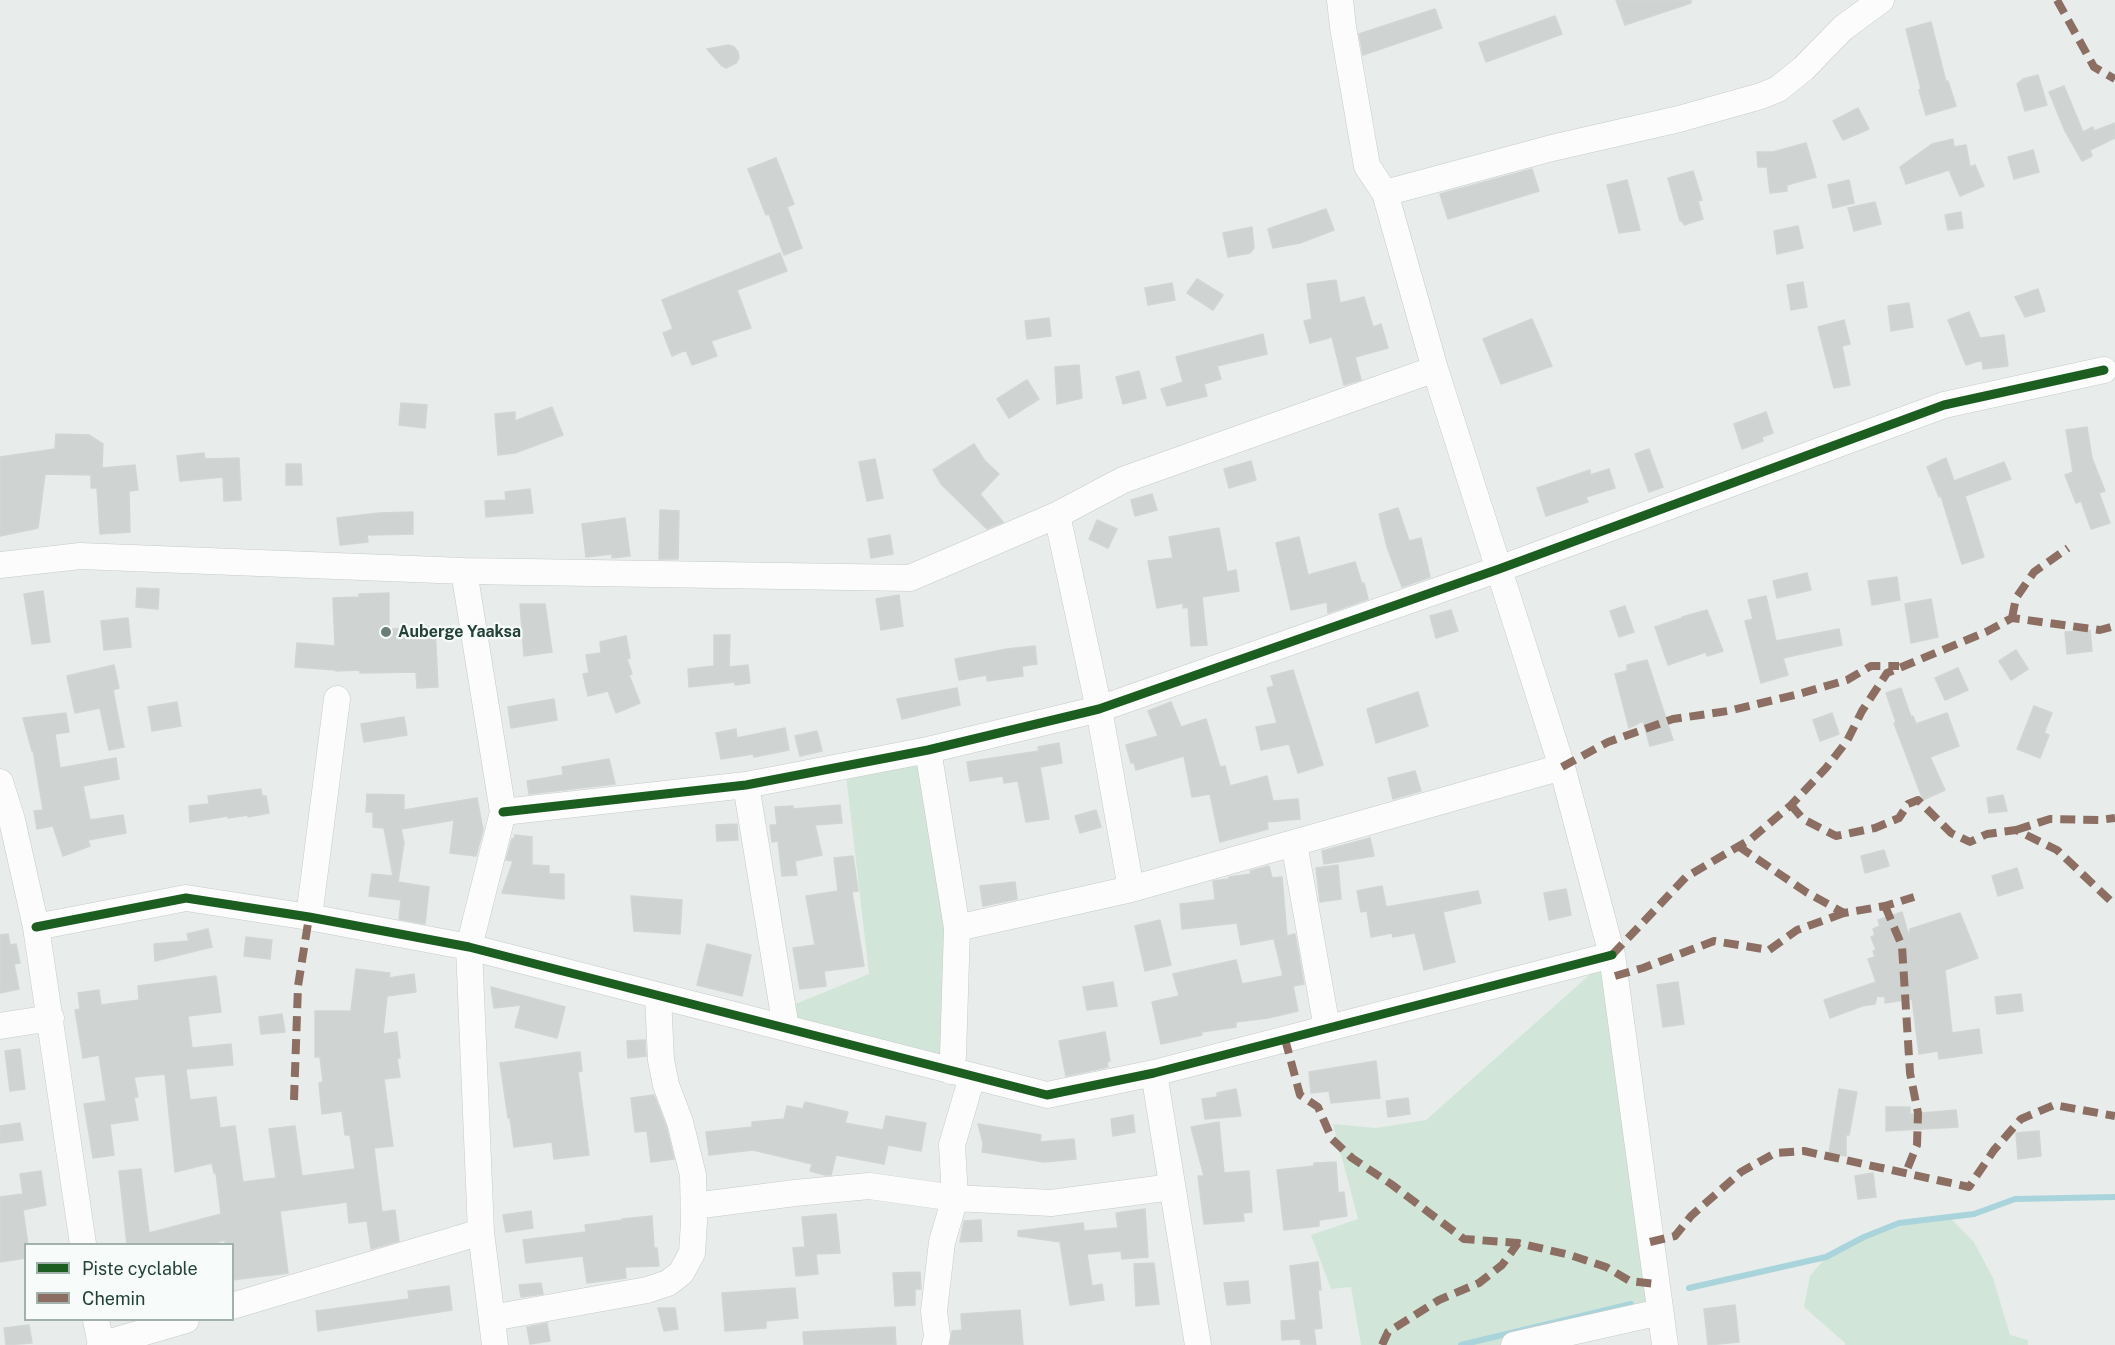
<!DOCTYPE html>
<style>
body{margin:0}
#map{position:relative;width:2115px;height:1345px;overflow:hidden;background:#e8edeb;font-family:"Public Sans",sans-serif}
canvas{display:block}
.legend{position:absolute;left:24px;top:1243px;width:210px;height:78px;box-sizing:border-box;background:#f7fbf9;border:2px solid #a3b1ad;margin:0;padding:8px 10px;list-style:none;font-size:18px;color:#24423a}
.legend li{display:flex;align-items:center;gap:12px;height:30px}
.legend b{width:30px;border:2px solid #a3b1ad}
</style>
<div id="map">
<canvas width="2115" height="1345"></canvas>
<ul class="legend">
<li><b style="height:8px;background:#1b5e20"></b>Piste cyclable</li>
<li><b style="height:8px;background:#8d6e63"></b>Chemin</li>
</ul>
</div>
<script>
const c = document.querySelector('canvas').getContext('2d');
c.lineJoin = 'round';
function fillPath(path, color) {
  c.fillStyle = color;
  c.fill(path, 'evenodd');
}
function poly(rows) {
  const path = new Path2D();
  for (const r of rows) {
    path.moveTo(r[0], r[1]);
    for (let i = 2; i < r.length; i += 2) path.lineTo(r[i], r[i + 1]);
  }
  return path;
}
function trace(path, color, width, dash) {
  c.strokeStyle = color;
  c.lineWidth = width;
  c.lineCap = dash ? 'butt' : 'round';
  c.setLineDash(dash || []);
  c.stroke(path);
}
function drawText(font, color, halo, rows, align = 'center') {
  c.font = font + ' "Public Sans",sans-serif';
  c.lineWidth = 4.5;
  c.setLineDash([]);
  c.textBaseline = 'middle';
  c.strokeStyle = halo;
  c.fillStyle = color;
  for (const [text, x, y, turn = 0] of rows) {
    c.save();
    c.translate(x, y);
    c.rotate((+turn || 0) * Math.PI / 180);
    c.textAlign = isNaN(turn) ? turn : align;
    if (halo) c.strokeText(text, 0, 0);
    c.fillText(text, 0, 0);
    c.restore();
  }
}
const green = poly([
 [929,756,957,928,951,1071,786,1028,783,1009,869,974,845,766],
 [1612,955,1660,1312,1514,1345,1361,1345,1351,1287,1331,1289,1311,1235,1358,1219,1333,1124,1376,1128,1426,1120],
 [1949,1217,1974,1242,1993,1278,2010,1335,2028,1340,2028,1345,1845,1345,1845,1343,1804,1307,1810,1276,1826,1257,1864,1237,1899,1223]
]);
const stream = poly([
 [1689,1288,1826,1257,1864,1237,1899,1223,1974,1214,2015,1199,2115,1197],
 [1461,1345,1631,1304]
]);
const building = poly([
 [1616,0,1691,0,1691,3,1625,25,1616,0],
 [1435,9,1442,28,1363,55,1359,34,1435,9],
 [1555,16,1562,34,1486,62,1479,43,1555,16],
 [1931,22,1946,82,1948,81,1956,106,1926,115,1919,90,1921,89,1906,29,1931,22],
 [729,45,734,47,738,52,739,58,736,63,726,68,721,65,707,49,729,45],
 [2038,75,2047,105,2025,111,2017,84,2023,79,2038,75],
 [2064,86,2083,132,2093,127,2094,131,2115,123,2115,138,2090,150,2092,156,2082,161,2065,131,2049,92,2064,86],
 [1858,108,1869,129,1843,140,1833,121,1858,108],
 [1953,139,1954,147,1966,145,1970,167,1975,165,1984,186,1960,196,1949,170,1906,184,1900,167,1932,144,1953,139],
 [1806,143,1816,177,1787,185,1787,191,1770,193,1767,167,1758,167,1757,152,1773,152,1806,143],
 [2033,150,2039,172,2014,179,2008,157,2033,150],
 [776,158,794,204,787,207,802,248,784,255,769,214,766,215,748,169,776,158],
 [1532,169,1539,191,1448,219,1440,194,1532,169],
 [1693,171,1702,200,1698,201,1703,219,1684,225,1682,221,1680,221,1668,178,1693,171],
 [1627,180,1640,230,1619,233,1607,185,1627,180],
 [1849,180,1854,203,1833,208,1828,185,1849,180],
 [1875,202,1881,224,1854,231,1848,208,1875,202],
 [1326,209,1334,230,1300,243,1273,248,1268,229,1326,209],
 [1961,212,1963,228,1948,230,1945,215,1961,212],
 [1798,226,1803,248,1777,254,1774,231,1798,226],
 [1252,227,1254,248,1250,253,1228,257,1223,233,1252,227],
 [780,253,787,271,737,290,751,328,711,341,717,356,692,365,686,350,672,356,663,333,673,329,662,300,780,253],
 [1197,279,1223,295,1213,310,1187,293,1197,279],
 [1336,280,1340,303,1364,297,1373,327,1381,324,1388,348,1355,357,1361,380,1344,385,1332,337,1310,343,1304,321,1312,319,1307,284,1336,280],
 [1803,282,1807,307,1791,310,1787,285,1803,282],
 [1172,283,1175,300,1148,305,1145,288,1172,283],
 [2038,289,2045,311,2025,317,2015,297,2038,289],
 [1909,303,1913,327,1891,331,1888,306,1909,303],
 [1969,312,1980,338,2004,335,2008,366,1983,369,1982,360,1966,365,1948,320,1969,312],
 [1049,318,1051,336,1027,339,1025,321,1049,318],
 [1532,319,1552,366,1501,384,1483,339,1532,319],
 [1844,320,1850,344,1842,346,1850,385,1834,388,1818,327,1844,320],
 [1263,334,1267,354,1217,366,1221,379,1204,384,1207,396,1167,406,1161,389,1183,382,1176,357,1263,334],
 [1079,365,1082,398,1057,404,1055,367,1079,365],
 [1139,371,1146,398,1123,404,1116,377,1139,371],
 [1027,380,1039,399,1009,418,997,399,1027,380],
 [401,403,427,405,425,428,399,425,401,403],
 [552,407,563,435,515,453,498,455,495,414,515,412,515,421,552,407],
 [1766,412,1773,433,1762,437,1763,441,1742,449,1734,424,1766,412],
 [2087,427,2092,458,2105,491,2099,493,2110,523,2091,529,2081,501,2076,503,2065,475,2073,472,2066,430,2087,427],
 [56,434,89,435,103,444,102,468,135,465,138,490,129,491,130,532,100,534,97,488,91,488,91,475,45,474,38,528,0,536,0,457,55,449,56,434],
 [974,444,985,461,999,474,980,494,1003,522,987,529,941,484,933,470,974,444],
 [1649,449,1663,487,1649,492,1635,454,1649,449],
 [204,453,205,459,239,458,241,500,224,501,223,477,180,481,177,456,204,453],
 [1946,458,1954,481,2004,462,2011,479,1965,496,1984,557,1962,564,1941,496,1939,497,1927,467,1946,458],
 [875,459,883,498,867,501,859,462,875,459],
 [1251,461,1256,480,1229,488,1224,469,1251,461],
 [286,464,301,464,302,485,286,485,286,464],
 [1609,469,1615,488,1586,497,1588,502,1546,516,1537,488,1590,470,1590,475,1609,469],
 [530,489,533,513,486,517,485,501,506,500,505,492,530,489],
 [1152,494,1157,510,1135,516,1131,500,1152,494],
 [1398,508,1409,541,1421,538,1430,577,1402,587,1387,547,1379,514,1398,508],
 [660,510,679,511,678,559,659,559,660,510],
 [413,512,413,534,367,535,368,542,340,545,337,518,379,513,413,512],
 [625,518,630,556,612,558,612,554,586,557,582,524,625,518],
 [1097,520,1117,529,1108,548,1089,539,1097,520],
 [1219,528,1227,572,1236,570,1239,591,1202,597,1207,645,1191,646,1188,607,1183,608,1183,603,1157,608,1148,561,1173,558,1169,537,1219,528],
 [890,535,893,554,871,558,868,539,890,535],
 [1299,537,1308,575,1355,562,1362,584,1364,583,1368,599,1328,613,1327,602,1291,610,1276,543,1299,537],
 [1807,573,1811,590,1777,598,1773,581,1807,573],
 [1897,577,1900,600,1872,605,1868,581,1897,577],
 [137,588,159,589,158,609,136,607,137,588],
 [43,591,50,642,32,644,24,594,43,591],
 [389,593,389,629,435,627,438,687,417,688,416,672,360,673,360,670,336,671,336,670,295,667,297,643,335,646,333,598,359,597,359,594,389,593],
 [899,595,903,626,881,630,876,599,899,595],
 [1766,596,1776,641,1839,629,1842,645,1783,658,1788,675,1761,683,1745,621,1753,619,1748,600,1766,596],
 [1931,599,1938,637,1911,643,1905,604,1931,599],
 [520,604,545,604,552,652,524,656,520,604],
 [1625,606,1634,632,1619,637,1610,611,1625,606],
 [1451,610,1458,631,1436,638,1430,616,1451,610],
 [1707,610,1723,651,1707,656,1706,652,1668,665,1655,627,1682,618,1682,617,1707,610],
 [128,618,131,647,104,650,101,621,128,618],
 [2090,630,2092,651,2067,654,2065,632,2090,630],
 [714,635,730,635,729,667,748,665,750,683,735,685,735,682,689,687,688,669,714,666,714,635],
 [626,636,630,658,627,659,632,674,629,675,640,703,616,713,608,691,588,696,583,674,589,673,586,655,601,653,600,642,626,636],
 [1035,646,1037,664,1022,666,1023,676,987,681,987,675,959,680,955,659,1007,649,1035,646],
 [2016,650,2028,669,2011,680,1999,661,2016,650],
 [1647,660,1673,740,1650,746,1643,721,1629,728,1615,674,1627,671,1627,665,1647,660],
 [114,665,119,688,113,690,124,747,109,750,100,708,75,713,67,676,114,665],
 [1958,668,1968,690,1945,700,1935,678,1958,668],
 [1293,670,1323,765,1298,773,1289,744,1261,750,1256,727,1277,723,1267,688,1274,686,1271,676,1293,670],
 [957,688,960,705,902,719,897,699,957,688],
 [1901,688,1911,717,1913,716,1916,724,1947,713,1959,746,1930,757,1945,790,1923,800,1894,723,1896,722,1886,693,1901,688],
 [1418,692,1428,726,1376,743,1367,709,1418,692],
 [554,699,557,720,511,728,508,707,554,699],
 [177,702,181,726,152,731,148,707,177,702],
 [1171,702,1181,727,1206,719,1220,767,1225,766,1230,786,1267,776,1273,801,1298,799,1300,819,1267,822,1268,829,1220,842,1210,794,1192,797,1184,756,1136,770,1134,763,1131,763,1126,745,1158,736,1148,711,1171,702],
 [2034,706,2052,713,2044,733,2049,735,2040,758,2017,749,2034,706],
 [66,713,69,732,55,734,60,768,116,758,119,779,83,786,90,820,123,815,126,833,88,840,90,846,63,856,53,826,37,829,34,811,43,810,33,750,32,751,23,718,66,713],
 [1832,713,1839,734,1820,741,1813,720,1832,713],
 [404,717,407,735,364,742,361,724,404,717],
 [785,728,789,750,754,757,753,754,721,759,716,733,736,729,737,738,785,728],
 [817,731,822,751,800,756,795,736,817,731],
 [1059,743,1062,763,1040,767,1049,819,1026,822,1018,781,1004,783,1003,776,970,781,967,762,1039,751,1038,747,1059,743],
 [609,759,615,784,529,794,527,781,563,775,562,767,609,759],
 [1415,771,1421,791,1393,799,1388,778,1415,771],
 [261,789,262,796,266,796,269,813,248,817,248,815,228,818,228,816,190,822,189,806,209,804,208,796,261,789],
 [367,794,404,795,404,810,477,798,483,830,476,856,450,853,454,820,401,829,404,843,398,882,429,887,425,924,399,919,401,900,369,896,372,874,393,876,384,828,373,827,373,812,366,812,367,794],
 [2003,795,2007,811,1989,813,1987,798,2003,795],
 [840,805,842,823,815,825,822,855,795,861,797,875,782,876,778,841,772,842,770,825,777,825,775,807,793,806,793,809,840,805],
 [1096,810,1101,827,1080,833,1075,816,1096,810],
 [737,824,738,840,717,841,716,825,737,824],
 [515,835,532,837,532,865,549,866,549,874,564,874,564,899,502,893,513,861,506,860,512,839,514,839,515,835],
 [1370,838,1374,856,1324,864,1322,851,1370,838],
 [1884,850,1889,866,1865,873,1861,856,1884,850],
 [853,856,858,891,852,892,864,966,824,971,826,986,800,989,793,948,815,945,806,896,838,891,834,858,853,856],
 [1338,865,1341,899,1320,902,1316,868,1338,865],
 [1269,866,1272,878,1282,877,1287,936,1241,945,1237,923,1182,929,1180,904,1215,900,1213,881,1229,879,1229,877,1251,874,1250,871,1269,866],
 [2017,868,2023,888,1998,896,1992,876,2017,868],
 [1015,882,1017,899,983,906,980,886,1015,882],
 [1382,886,1386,907,1478,891,1481,903,1443,912,1455,962,1424,970,1415,933,1393,937,1392,933,1371,937,1367,911,1361,912,1357,891,1382,886],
 [1566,889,1571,915,1549,920,1544,893,1566,889],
 [631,896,682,900,680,934,634,931,631,896],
 [1902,912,1909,937,1910,929,1960,913,1978,958,1945,970,1952,1033,1979,1029,1982,1053,1939,1059,1938,1051,1919,1054,1912,999,1885,1003,1885,997,1877,996,1875,1004,1862,1006,1830,1018,1824,1000,1876,982,1868,959,1875,957,1873,951,1876,950,1871,937,1875,935,1873,929,1880,926,1878,920,1902,912],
 [1160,920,1171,965,1145,971,1135,926,1160,920],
 [208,929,212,947,155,961,154,944,189,941,187,934,208,929],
 [8,934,10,945,16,944,20,963,14,964,19,989,0,993,0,935,8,934],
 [1295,934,1304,984,1293,986,1298,1011,1268,1018,1236,1022,1236,1027,1201,1032,1202,1035,1161,1044,1152,1002,1179,996,1173,974,1236,960,1242,984,1283,976,1274,939,1295,934],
 [246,937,272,940,270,959,244,956,246,937],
 [707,944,751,955,742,996,697,985,707,944],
 [356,969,390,973,389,978,414,974,416,992,387,996,383,1034,397,1032,400,1058,397,1058,400,1077,384,1079,393,1146,374,1148,382,1212,395,1210,399,1241,371,1249,367,1221,349,1223,347,1202,280,1211,288,1273,232,1280,232,1245,225,1245,225,1240,208,1245,127,1245,119,1171,141,1169,149,1233,221,1214,216,1173,214,1173,212,1163,175,1172,165,1074,134,1077,138,1097,134,1097,138,1120,110,1124,114,1155,93,1158,84,1104,106,1101,99,1055,83,1058,75,1010,80,1009,78,993,99,990,101,1005,139,1000,138,986,216,976,221,1012,188,1016,192,1048,231,1044,233,1065,186,1069,190,1100,216,1097,220,1128,235,1126,243,1182,276,1178,269,1129,295,1126,302,1176,355,1169,350,1135,345,1135,342,1111,322,1114,319,1083,323,1082,320,1057,315,1057,315,1011,351,1011,356,969],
 [1113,982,1117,1006,1087,1010,1083,987,1113,982],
 [1678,982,1684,1024,1663,1027,1657,985,1678,982],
 [491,987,565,1007,557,1038,515,1027,521,1005,494,1008,491,987],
 [2021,994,2023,1011,1997,1014,1995,997,2021,994],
 [282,1014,285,1032,261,1034,259,1017,282,1014],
 [1105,1032,1110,1061,1107,1062,1108,1067,1066,1076,1059,1041,1105,1032],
 [645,1040,646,1056,628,1058,627,1041,645,1040],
 [20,1049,25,1089,10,1091,5,1051,20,1049],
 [580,1052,582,1071,578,1072,589,1155,554,1159,552,1142,514,1147,510,1118,508,1118,500,1063,580,1052],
 [1376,1061,1380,1098,1331,1103,1329,1091,1311,1093,1309,1072,1376,1061],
 [1236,1089,1241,1116,1205,1119,1202,1099,1217,1097,1217,1093,1236,1089],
 [1839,1089,1857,1092,1849,1135,1846,1135,1846,1156,1829,1153,1839,1089],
 [654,1095,666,1126,674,1159,651,1162,647,1131,635,1132,631,1098,654,1095],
 [1408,1098,1410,1114,1388,1117,1386,1101,1408,1098],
 [805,1102,848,1112,845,1123,883,1130,886,1116,926,1123,921,1151,888,1145,884,1164,836,1155,831,1175,825,1175,810,1171,812,1164,753,1150,709,1155,706,1132,752,1127,752,1122,784,1119,787,1106,803,1109,805,1102],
 [1886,1107,1910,1107,1910,1114,1956,1110,1958,1127,1886,1131,1886,1107],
 [1133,1115,1135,1132,1113,1136,1111,1119,1133,1115],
 [1219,1122,1224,1173,1249,1171,1252,1212,1243,1213,1244,1221,1204,1224,1198,1176,1204,1176,1191,1127,1219,1122],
 [20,1123,23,1140,0,1143,0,1126,20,1123],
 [978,1124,1041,1135,1040,1142,1074,1139,1076,1159,1044,1162,982,1152,983,1143,978,1124],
 [2039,1131,2041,1156,2018,1159,2016,1133,2039,1131],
 [1336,1162,1338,1193,1344,1192,1347,1216,1319,1220,1319,1226,1284,1230,1277,1170,1314,1166,1314,1163,1336,1162],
 [41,1171,46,1205,23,1210,28,1245,26,1245,26,1258,0,1262,0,1197,23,1194,20,1174,41,1171],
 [1873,1173,1876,1197,1858,1199,1855,1176,1873,1173],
 [1145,1209,1148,1257,1122,1259,1121,1251,1087,1254,1092,1286,1102,1284,1104,1300,1070,1305,1060,1242,1018,1236,1018,1231,1083,1223,1084,1231,1118,1228,1116,1213,1145,1209],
 [531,1211,533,1228,506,1232,503,1215,531,1211],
 [836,1214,840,1253,816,1254,818,1274,796,1276,793,1248,805,1247,802,1217,836,1214],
 [652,1216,654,1248,657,1248,659,1266,625,1267,626,1278,587,1283,583,1256,526,1263,523,1240,586,1232,585,1225,623,1220,622,1219,652,1216],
 [981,1220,982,1241,960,1242,964,1221,981,1220],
 [1318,1262,1321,1290,1318,1290,1322,1328,1314,1329,1316,1345,1301,1345,1300,1339,1282,1340,1281,1321,1296,1320,1290,1266,1318,1262],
 [1154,1263,1159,1304,1136,1306,1134,1264,1154,1263],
 [920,1272,921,1289,915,1289,915,1305,895,1306,893,1273,920,1272],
 [1248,1281,1250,1303,1227,1305,1224,1283,1248,1281],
 [541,1283,543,1294,521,1297,519,1285,541,1283],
 [449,1286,452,1310,318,1331,316,1311,409,1299,408,1291,449,1286],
 [795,1288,798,1318,766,1321,766,1328,725,1331,722,1293,795,1288],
 [1735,1305,1739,1342,1708,1345,1704,1309,1735,1305],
 [658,1308,675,1308,678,1329,664,1331,658,1308],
 [1020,1310,1023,1345,950,1345,952,1331,962,1330,961,1314,1020,1310],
 [547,1323,550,1341,530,1344,527,1327,547,1323],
 [29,1325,32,1343,6,1345,4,1328,29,1325],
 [895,1327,896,1345,804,1345,803,1332,895,1327]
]);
const minor = poly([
 [1340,0,1343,27,1367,166,1385,193,1435,369,1562,767,1612,955,1665,1345],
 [1385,193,1552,148,1679,119,1761,96,1778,89,1803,69,1843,28,1881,0],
 [1057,515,1099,709,1131,889],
 [0,565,80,556,464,571,910,578,1057,515,1123,480,1435,369],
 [464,571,503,812,469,947,481,1232,495,1345],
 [928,750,957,928,953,1056,951,1071],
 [0,782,12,820,36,927,83,1244],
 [746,785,786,1028],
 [503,812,746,785,928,750,1099,709,1499,569,1944,405,2104,370],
 [1294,843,1327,1028],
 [309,917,337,699],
 [36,927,186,898,309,917,469,947,1047,1095,1154,1073,1612,955],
 [957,928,1131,889,1562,767],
 [0,1026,51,1018],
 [1154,1073,1198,1345],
 [694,1206,795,1193,869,1186,955,1198,1051,1203,1172,1187],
 [232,1306,481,1232],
 [492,1318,647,1290,668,1283,681,1273,692,1253,694,1222,693,1175,680,1122,666,1085,661,1060,658,996],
 [96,1320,101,1345],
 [100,1345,186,1320],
 [935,1345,937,1336,934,1311,942,1242,955,1198,952,1145,972,1077],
 [1514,1345,1660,1312]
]);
const quiet = poly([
 [2057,0,2094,67,2115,79],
 [2012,618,2016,598,2034,572,2068,548],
 [1562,767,1608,742,1673,719,1728,711,1799,694,1847,680,1871,666,1899,666],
 [1791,805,1803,819,1836,836,1875,828,1899,818,1908,804,1918,800,1951,833,1970,842,1987,834,2016,830,2057,850,2115,905],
 [2016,830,2050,819,2099,820,2115,818],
 [1738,846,1806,892,1844,913,1885,906,1914,897],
 [1885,906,1902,946,1910,1073,1918,1113,1917,1145,1906,1172],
 [1612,955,1686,877,1751,839,1791,805,1826,768,1847,741,1862,711,1887,673,1986,632,2012,618,2100,630,2115,626],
 [1615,976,1643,968,1714,941,1769,950,1797,930,1844,913],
 [1285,1039,1300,1095,1318,1107,1332,1139,1352,1158,1391,1184,1464,1239,1518,1243,1570,1255,1606,1267,1630,1281,1656,1284],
 [294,1100,298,986,309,917],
 [1650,1242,1675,1236,1691,1216,1741,1172,1775,1153,1804,1151,1969,1187,1994,1150,2021,1119,2054,1105,2115,1116],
 [1382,1345,1388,1332,1439,1300,1479,1283,1502,1265,1518,1243]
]);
const cycleway = poly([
 [503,812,746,785,928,750,1099,709,1499,569,1944,405,2104,370],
 [36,927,186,898,309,917,469,947,1047,1095,1154,1073,1612,955]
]);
const markers = [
 [386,632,6,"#697e78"]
];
const poiNames = [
 ["Auberge Yaaksa",398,632]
];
fillPath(green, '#d1e6d8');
trace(stream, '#a9d4db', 6);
fillPath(building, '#cfd4d2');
trace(building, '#d1d6d4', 1.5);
trace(minor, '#c5cac8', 27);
trace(minor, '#fcfcfc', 26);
trace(quiet, '#8d6e63', 8, [15, 8]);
trace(cycleway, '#1b5e20', 9);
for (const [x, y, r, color] of markers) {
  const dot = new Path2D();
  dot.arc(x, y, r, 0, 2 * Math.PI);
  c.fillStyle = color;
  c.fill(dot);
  trace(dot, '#f7fbf9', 2);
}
drawText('bold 16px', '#24423a', '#f7fbf9', poiNames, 'left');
</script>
